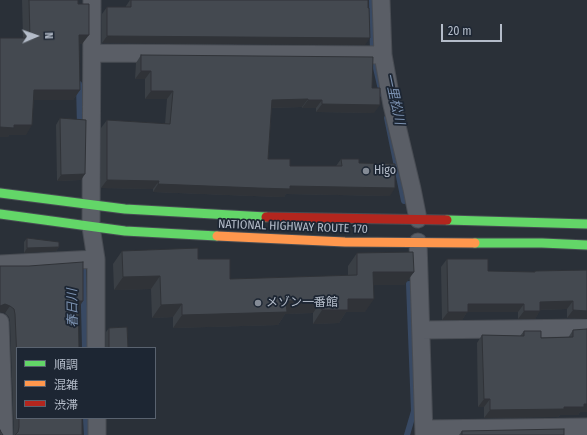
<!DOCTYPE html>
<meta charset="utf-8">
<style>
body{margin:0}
#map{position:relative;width:587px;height:435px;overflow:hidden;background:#2a3038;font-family:"Fira Sans Condensed","Noto Sans JP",sans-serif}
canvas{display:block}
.legend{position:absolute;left:16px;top:347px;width:140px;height:72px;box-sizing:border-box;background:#1d2633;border:1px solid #59626f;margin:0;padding:5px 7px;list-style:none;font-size:12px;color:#b4bcc9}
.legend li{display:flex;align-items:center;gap:8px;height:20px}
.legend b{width:20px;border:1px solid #59626f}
.north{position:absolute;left:16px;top:16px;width:40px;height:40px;-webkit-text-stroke:3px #1d2633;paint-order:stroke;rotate:88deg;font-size:11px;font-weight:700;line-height:16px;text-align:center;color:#b4bcc9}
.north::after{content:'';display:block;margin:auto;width:14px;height:18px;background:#b4bcc9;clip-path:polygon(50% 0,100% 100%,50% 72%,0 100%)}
.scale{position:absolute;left:441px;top:24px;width:61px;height:18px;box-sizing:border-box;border:2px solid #b4bcc9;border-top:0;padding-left:5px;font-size:12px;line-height:14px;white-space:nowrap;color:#b4bcc9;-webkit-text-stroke:3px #1d2633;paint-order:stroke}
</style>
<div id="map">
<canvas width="587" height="435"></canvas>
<ul class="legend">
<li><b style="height:5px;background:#63d668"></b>順調</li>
<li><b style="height:5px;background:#ff974d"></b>混雑</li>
<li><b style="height:5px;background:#b3261e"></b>渋滞</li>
</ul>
<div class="north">N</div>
<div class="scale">20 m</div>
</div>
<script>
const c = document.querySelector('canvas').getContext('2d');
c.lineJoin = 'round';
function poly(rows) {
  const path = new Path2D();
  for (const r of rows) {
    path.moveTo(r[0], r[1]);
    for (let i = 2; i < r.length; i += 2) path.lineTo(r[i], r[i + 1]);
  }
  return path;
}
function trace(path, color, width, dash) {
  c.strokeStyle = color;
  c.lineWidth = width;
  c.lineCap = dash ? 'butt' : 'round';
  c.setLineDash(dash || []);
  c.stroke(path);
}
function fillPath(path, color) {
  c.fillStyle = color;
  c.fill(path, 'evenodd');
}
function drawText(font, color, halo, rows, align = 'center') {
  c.font = font + ' "Fira Sans Condensed","Noto Sans JP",sans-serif';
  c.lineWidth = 3.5;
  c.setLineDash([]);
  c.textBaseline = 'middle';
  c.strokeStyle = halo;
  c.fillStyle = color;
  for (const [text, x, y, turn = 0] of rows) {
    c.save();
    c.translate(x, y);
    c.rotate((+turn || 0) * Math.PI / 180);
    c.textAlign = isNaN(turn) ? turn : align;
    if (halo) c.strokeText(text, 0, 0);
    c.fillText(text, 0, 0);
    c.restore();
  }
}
const stream = poly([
 [372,0,373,55,382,94],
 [79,84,80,127],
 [387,118,404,201],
 [83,267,85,348],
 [86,418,87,435],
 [407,435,414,411,409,284]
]);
const street = poly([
 [92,0,91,227,96,259,96,348],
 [381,0,383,55,392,105,412,189,418,219],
 [92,53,383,55],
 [418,242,424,435],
 [0,264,96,259],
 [0,322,4,435],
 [421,330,587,328],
 [97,418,97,435],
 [424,429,587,427]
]);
const fast = poly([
 [0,193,125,209,266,217],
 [0,214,125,231,217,236],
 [447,220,587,224],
 [475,243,542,243,587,245]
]);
const slow = poly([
 [217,236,345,242,475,243]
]);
const jam = poly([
 [266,217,447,220]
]);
const wall = poly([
 [22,0,78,0,82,44,79,44,80,90,73,100,33,100,26,135,9,135,8,137,0,137,0,38,23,38],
 [130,0,368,0,365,45,102,43,102,14,107,7,126,7,126,6],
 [141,55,372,88,374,113,316,112,316,108,302,108,302,107,271,108,268,159,290,166,336,166,341,159,359,163,390,196,286,194,284,197,253,196,153,192,153,189,101,188,101,128,107,120,165,124,167,99,145,99,145,79,135,79,136,63],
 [60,118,81,180,57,181,56,125],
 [27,238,59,247,56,251,24,253,24,242],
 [122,251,198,259,230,279,348,276,348,266,357,253,414,272,404,285,374,285,365,312,346,312,339,323,313,324,313,313,285,314,278,325,173,328,173,317,152,318,151,289,114,290,113,264],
 [447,259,488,271,534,272,535,271,573,270,587,319,567,318,567,309,540,310,535,319,518,319,518,312,467,312,462,320,442,320,441,267],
 [29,266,17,348,17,418,82,418,82,435,14,435,10,322,9,317,5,313],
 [109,328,128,348,106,348,106,332],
 [573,330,580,412,578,415,560,415,558,417,484,418,484,407,478,407,477,343,482,335,520,336,524,331,541,338,568,338],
 [462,431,564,435,459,435]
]);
const shadedWall = poly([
 [79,35,89,35,82,44,72,44],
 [107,36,370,38,365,45,102,43],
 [141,71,151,71,145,79,135,79],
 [34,90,80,90,73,100,27,100],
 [151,91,173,91,167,99,145,99],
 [308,99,302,107,266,108,272,100],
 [308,100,322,100,316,108,302,108],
 [322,104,380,105,374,113,316,112],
 [14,125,32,125,26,135,9,135,8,137,0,137,0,127],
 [85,174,81,180,57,181,61,175],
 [107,180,159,181,153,189,101,188],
 [158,184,290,186,395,188,390,196,286,194,284,197,253,196,153,192],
 [59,247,56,251,24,253,27,248],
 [373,272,414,272,404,285,364,285],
 [160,276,151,289,114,290,123,277],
 [348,299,374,299,365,312,346,312,339,323,313,324,322,310],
 [322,300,313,313,285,314,278,325,173,328,182,315,286,301],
 [78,301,83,301,78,309],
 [573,301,567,309,534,310,540,302],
 [5,304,10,306,5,313,0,312,0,306],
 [182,304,173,317,152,318,161,305],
 [468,304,524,304,518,312,467,312,462,320,442,320,448,312],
 [573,310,587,311,587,319,567,318],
 [524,311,540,311,535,319,518,319],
 [484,399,490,399,484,407,478,407],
 [584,404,587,404,587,412,580,412,578,415,560,415,558,417,484,418,490,410,564,407]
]);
const building = poly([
 [29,0,78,0,78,4,89,4,89,35,79,35,80,90,34,90,32,125,14,125,14,128,0,127,0,38,30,38,29,0],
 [131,0,368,0,368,8,369,8,370,38,107,36,107,7,131,7,131,0],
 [141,55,373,57,372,88,380,88,380,105,322,104,322,100,308,100,308,99,272,100,268,159,290,159,290,166,342,166,341,159,359,159,359,163,395,164,395,188,290,186,290,189,258,188,158,184,159,181,107,180,107,120,170,124,173,91,151,91,151,71,141,71,141,55],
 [60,118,86,120,85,174,61,175,60,118],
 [27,238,59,242,59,247,27,248,27,238],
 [198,248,198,259,230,259,230,279,357,275,357,253,413,252,414,272,373,272,374,299,348,299,348,310,322,310,322,300,286,301,287,312,182,315,182,304,161,305,160,276,123,277,122,251,198,248],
 [447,259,488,259,488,271,535,272,535,271,587,270,587,311,573,310,573,301,540,302,540,311,524,311,524,304,468,304,468,312,448,312,447,259],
 [83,262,83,301,78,301,79,348,17,348,17,360,15,314,14,309,10,306,5,304,0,306,0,266,29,266,83,262],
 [127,327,128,348,109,348,109,328,127,327],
 [587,329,587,404,584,404,584,407,564,407,564,409,490,410,490,399,484,399,482,335,524,336,524,331,541,331,541,338,573,337,573,330,587,329],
 [19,418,82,418,82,435,15,435,18,432,19,427,19,418],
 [564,429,564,435,462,435,462,431,564,429],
 [0,430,1,432,3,435,0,435,0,430]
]);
const markers = [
 [366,171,4,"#848b96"],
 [258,303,4,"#848b96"]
];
const poiNames = [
 ["Higo",374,171],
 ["メゾン一番館",266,303]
];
const streetNames = [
 ["NATIONAL HIGHWAY ROUTE 170",293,227,2]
];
const waterNames = [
 ["一里松川",394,99,78],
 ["春日川",73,308,-91]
];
trace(stream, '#384963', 6);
trace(street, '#484c53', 19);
trace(fast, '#474c53', 11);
trace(slow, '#474c53', 11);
trace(jam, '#474c53', 11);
trace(street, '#5a5e66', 17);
trace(fast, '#63d668', 9);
trace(slow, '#ff974d', 9);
trace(jam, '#b3261e', 9);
fillPath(wall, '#3a3f45');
fillPath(shadedWall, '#303338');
fillPath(building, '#444950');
trace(building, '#303338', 1);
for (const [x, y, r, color] of markers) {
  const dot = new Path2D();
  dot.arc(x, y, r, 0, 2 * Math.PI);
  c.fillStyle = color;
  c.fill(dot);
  trace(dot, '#1d2633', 1.5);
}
drawText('12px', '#b4bcc9', '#1d2633', poiNames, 'left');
drawText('12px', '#b4bcc9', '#1d2633', streetNames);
drawText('italic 13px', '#7c92b1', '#1d2633', waterNames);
</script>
